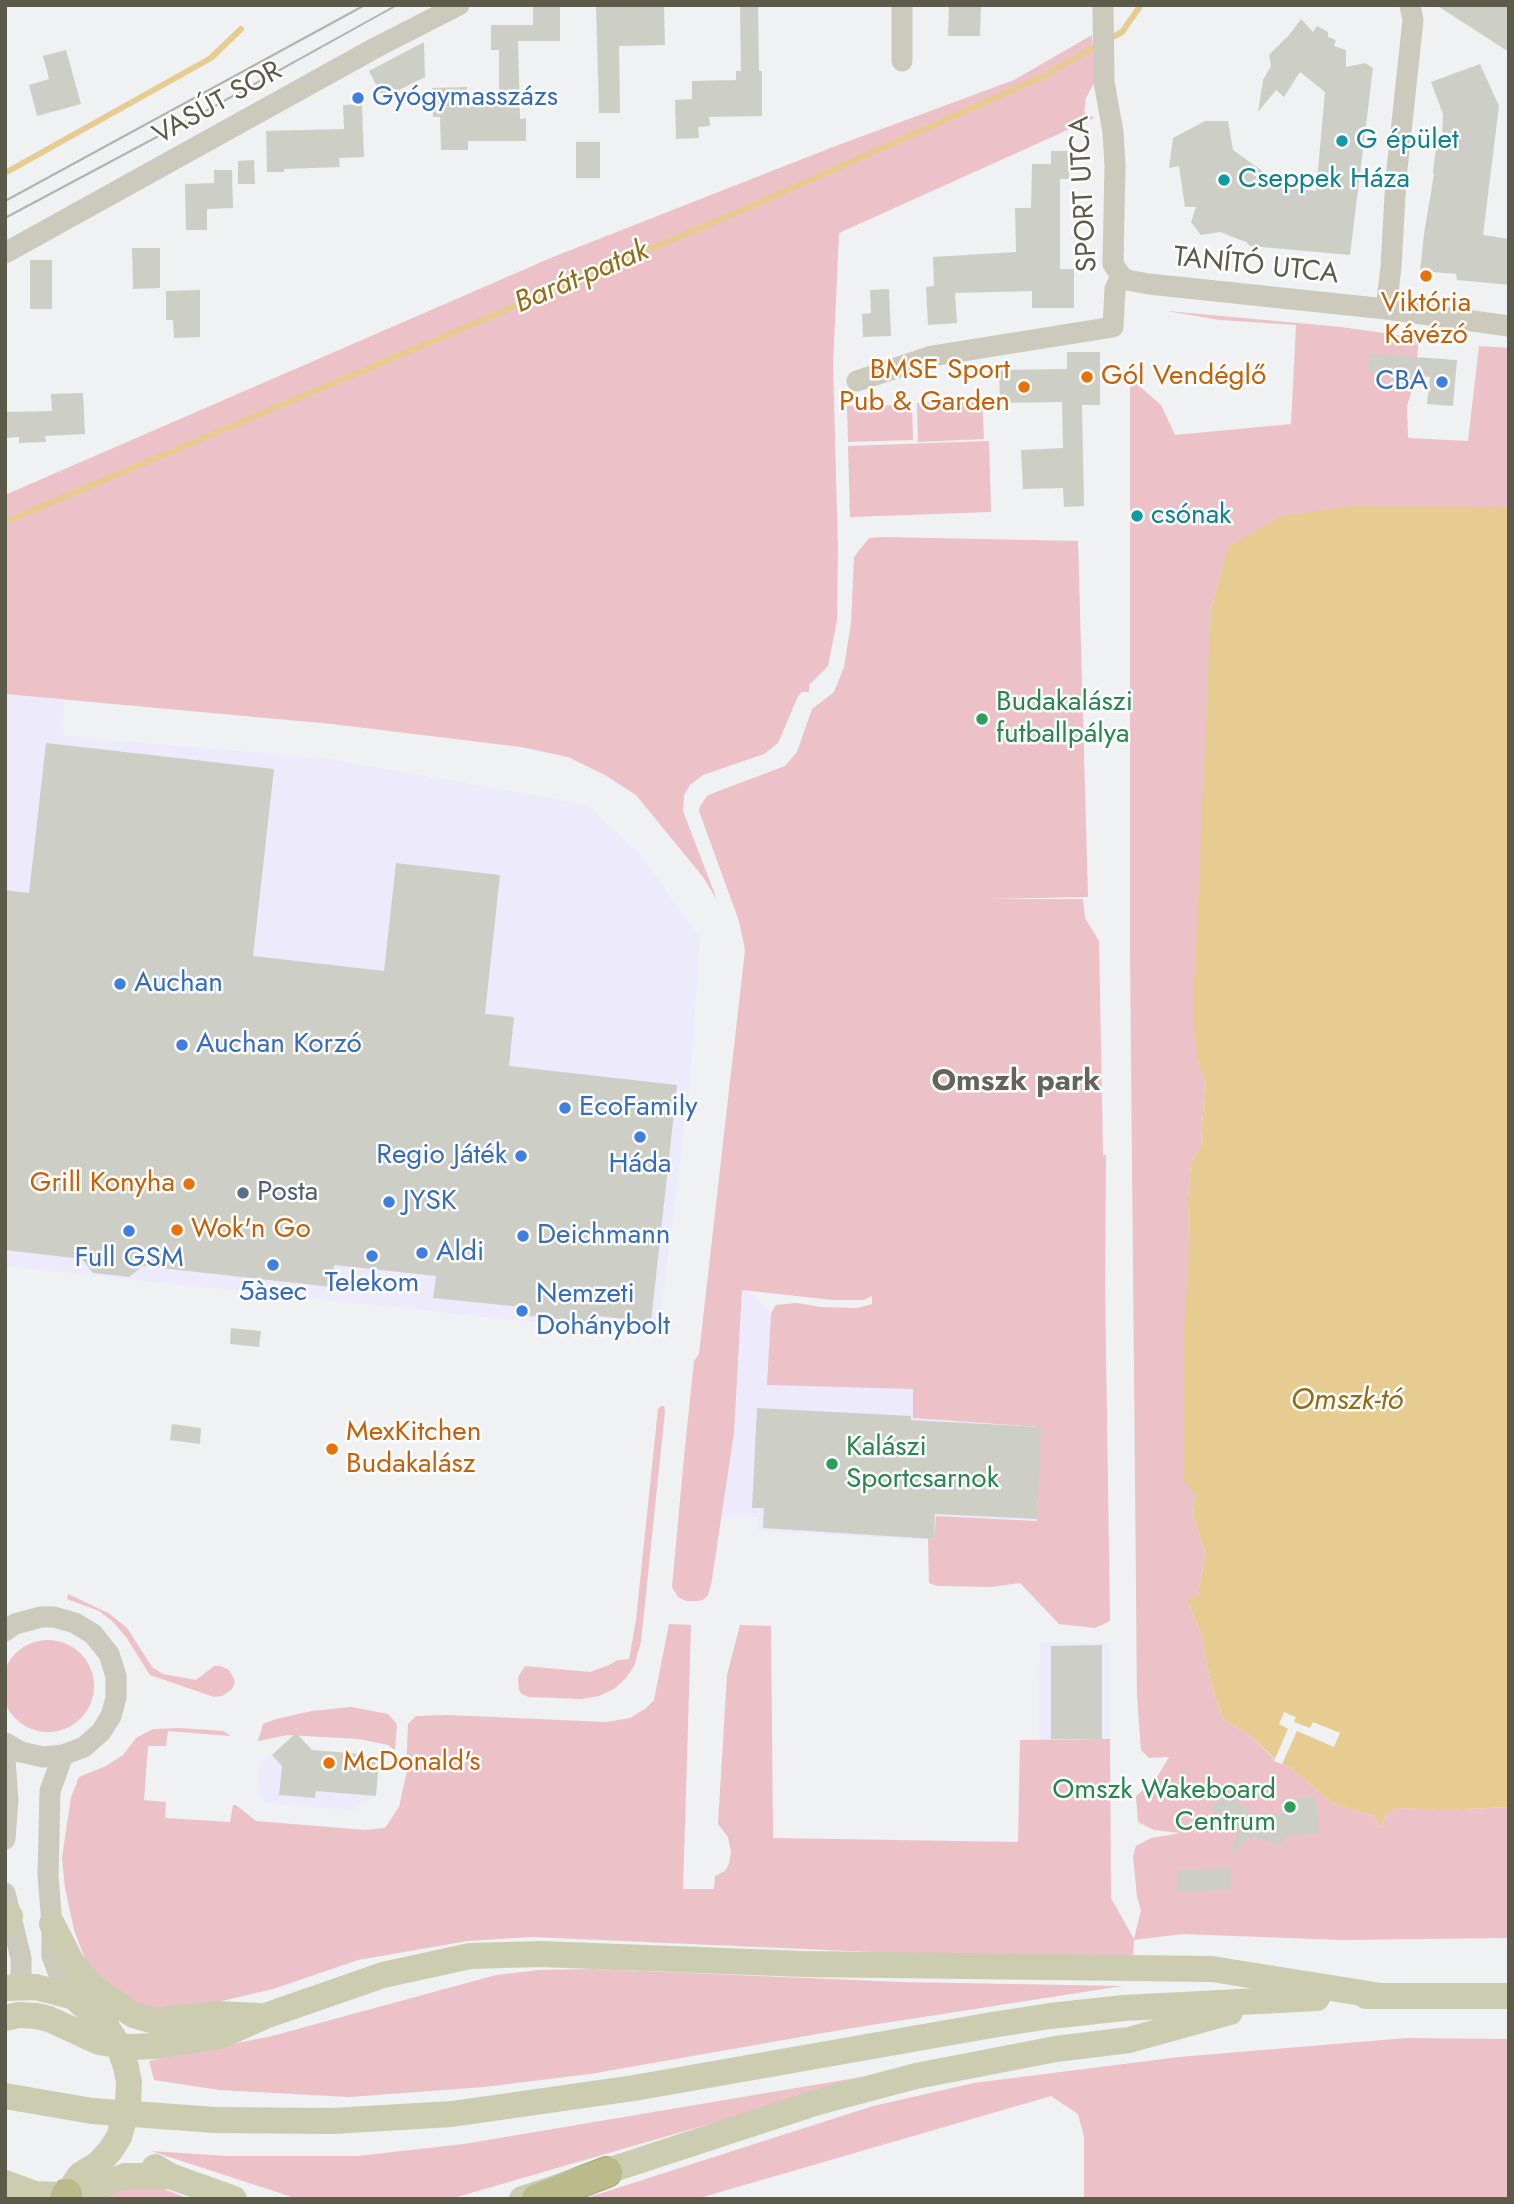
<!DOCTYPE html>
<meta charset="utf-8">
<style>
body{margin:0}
#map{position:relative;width:1514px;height:2204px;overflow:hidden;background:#eff1f2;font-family:Jost,sans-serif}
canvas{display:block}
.frame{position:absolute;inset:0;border:7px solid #5c5b49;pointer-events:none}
</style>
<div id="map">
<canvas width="1514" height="2204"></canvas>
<div class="frame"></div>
</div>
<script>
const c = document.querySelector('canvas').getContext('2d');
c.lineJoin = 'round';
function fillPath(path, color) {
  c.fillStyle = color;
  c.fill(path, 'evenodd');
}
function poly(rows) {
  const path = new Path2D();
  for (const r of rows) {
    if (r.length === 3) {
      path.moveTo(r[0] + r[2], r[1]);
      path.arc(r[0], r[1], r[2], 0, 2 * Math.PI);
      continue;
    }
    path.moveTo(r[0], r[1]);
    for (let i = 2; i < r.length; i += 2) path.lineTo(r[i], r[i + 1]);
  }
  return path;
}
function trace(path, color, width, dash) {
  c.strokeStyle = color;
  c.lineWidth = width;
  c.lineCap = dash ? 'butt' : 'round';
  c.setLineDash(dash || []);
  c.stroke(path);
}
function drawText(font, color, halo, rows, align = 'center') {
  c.font = font + ' Jost,sans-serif';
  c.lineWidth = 5;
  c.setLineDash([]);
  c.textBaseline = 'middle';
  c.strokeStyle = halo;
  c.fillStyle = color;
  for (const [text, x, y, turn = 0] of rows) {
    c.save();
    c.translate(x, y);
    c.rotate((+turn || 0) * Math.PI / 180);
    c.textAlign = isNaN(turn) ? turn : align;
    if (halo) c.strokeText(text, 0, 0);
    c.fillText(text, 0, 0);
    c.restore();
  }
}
const commercial = poly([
 [5,694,64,700,63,736,330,759,587,805,640,854,700,938,690,1082,658,1335,5,1266],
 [742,1290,748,1290,771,1313,768,1385,913,1389,913,1418,1041,1427,1037,1521,937,1516,934,1540,759,1531,758,1517,721,1517,734,1433],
 [1040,1642,1110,1643,1110,1739,1039,1740],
 [281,1747,362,1754,379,1760,376,1796,352,1810,267,1803,257,1795,259,1763]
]);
const green = poly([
 [1092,35,1095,81,1086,98,1084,112,1094,118,839,233,833,365,838,549,837,620,828,666,809,685,809,692,802,692,798,696,778,743,764,754,703,775,690,785,684,795,683,811,717,900,703,877,636,795,605,775,568,757,521,747,332,724,5,694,5,495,553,257,833,147,1014,80],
 [1167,311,1341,327,1419,338,1415,380,1407,406,1408,438,1468,441,1479,346,1509,348,1509,507,1341,508,1223,566,1211,609,1198,1062,1205,1079,1201,1147,1191,1162,1188,1200,1195,1495,1193,1515,1205,1553,1198,1596,1187,1600,1201,1633,1210,1680,1223,1719,1250,1735,1274,1759,1291,1768,1334,1804,1375,1816,1381,1828,1386,1813,1398,1808,1443,1810,1509,1807,1509,1938,1342,1940,1182,1934,1134,1940,1133,1957,940,1955,533,1937,467,1941,358,1960,273,1989,213,2003,171,2009,137,2007,88,1967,74,1930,65,1888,62,1858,71,1797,79,1777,106,1766,123,1755,136,1738,153,1729,180,1728,223,1731,231,1736,168,1731,166,1746,148,1746,144,1800,166,1802,165,1818,230,1822,233,1805,236,1805,256,1821,365,1830,385,1828,399,1807,406,1775,408,1724,416,1716,448,1715,606,1722,630,1718,645,1709,654,1700,669,1624,691,1625,683,1889,714,1889,715,1876,725,1871,729,1864,731,1852,728,1837,718,1824,727,1675,740,1625,771,1626,773,1838,1018,1842,1020,1740,1110,1739,1111,1898,1134,1939,1141,1910,1137,1897,1133,1856,1136,1846,1151,1838,1180,1833,1154,1830,1138,1822,1136,1796,1156,1779,1169,1757,1149,1758,1141,1750,1137,1696,1130,950,1130,378,1161,405,1175,435,1291,424,1296,325,1220,320],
 [982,400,984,439,918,442,917,403],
 [912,405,913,440,848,442,847,406],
 [989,441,991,512,850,517,848,446],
 [882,537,1078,541,1088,897,986,899,1083,899,1085,918,1099,941,1103,1155,1106,1155,1105,1283,1110,1621,1095,1628,1059,1624,1020,1583,991,1587,937,1586,929,1583,928,1539,934,1539,936,1516,1037,1521,1040,1427,913,1418,913,1389,767,1385,771,1313,776,1305,797,1303,820,1307,857,1308,872,1304,872,1296,864,1300,833,1300,742,1290,734,1433,711,1585,708,1595,703,1600,697,1601,686,1601,678,1597,672,1587,684,1457,694,1361,699,1354,745,950,739,921,699,811,700,806,707,796,716,792,785,766,797,752,812,709,834,692,844,667,851,623,854,557,869,538],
 [661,1406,664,1406,665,1411,641,1642,634,1666,626,1678,614,1689,599,1696,581,1699,529,1697,522,1694,519,1690,518,1677,525,1666,590,1672,609,1665,618,1660,629,1659,636,1620,658,1409],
 [68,1594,110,1614,127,1628,152,1667,163,1674,196,1680,214,1666,220,1666,229,1670,233,1677,235,1683,232,1689,222,1696,214,1697,150,1675,126,1637,112,1621,99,1611,67,1599],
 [48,1686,46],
 [351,1707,388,1714,397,1724,395,1750,388,1745,359,1739,287,1735,258,1741,263,1724,276,1719,312,1711],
 [593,1969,901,1982,1122,1986,846,2029,590,2074,484,2087,349,2097,220,2090,154,2080,149,2061,272,2036,496,1975,539,1970],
 [1407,2038,1509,2039,1509,2199,1084,2199,1084,2137,1078,2114,1051,2096,696,2199,583,2199,873,2106,974,2083,1179,2057],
 [885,2073,450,2199,298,2199,151,2151,226,2156,358,2156,464,2144],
 [127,2184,154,2185,189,2199,86,2199]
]);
const water = poly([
 [1354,506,1509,507,1509,1807,1443,1810,1398,1808,1386,1813,1381,1828,1375,1816,1334,1804,1291,1768,1275,1759,1250,1735,1223,1719,1210,1680,1201,1633,1187,1600,1198,1596,1205,1553,1193,1515,1195,1495,1184,1480,1184,1331,1189,1249,1188,1199,1191,1162,1201,1147,1205,1080,1198,1062,1193,1012,1211,609,1228,547,1282,516]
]);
const pier = poly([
 [1284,1712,1296,1717,1294,1722,1310,1728,1313,1722,1340,1733,1334,1747,1297,1731,1282,1764,1274,1761,1288,1729,1279,1724]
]);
const stream = poly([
 [1109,39,1122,32,1141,5],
 [5,173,211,58,241,29],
 [5,522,745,209,1044,76,1100,44]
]);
const building = poly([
 [533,5,560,5,560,41,518,41,520,119,526,118,526,141,468,141,468,150,441,150,440,117,433,117,432,88,467,87,467,93,499,93,499,50,491,50,491,25,533,25],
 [596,5,664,5,665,45,619,46,620,113,599,113],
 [740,5,758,5,759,71,762,71,762,116,709,117,710,126,698,127,699,138,676,139,675,100,692,99,692,81,736,80,736,71,741,71],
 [949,5,981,5,980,36,948,36],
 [1436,5,1509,5,1509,52],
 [1301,19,1313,32,1317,26,1328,32,1328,37,1336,40,1334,46,1346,50,1346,67,1365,63,1373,68,1350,255,1250,246,1246,242,1220,232,1201,235,1191,222,1196,207,1185,207,1179,166,1169,168,1173,138,1205,121,1228,121,1233,150,1268,175,1265,185,1316,191,1325,92,1300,72,1284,97,1276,90,1258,112,1263,80,1271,66,1269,55,1290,34],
 [424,42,425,77,383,98,369,71],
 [66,50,81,104,37,116,29,85,49,79,43,56],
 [1480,64,1499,106,1483,235,1509,239,1509,285,1457,280,1456,274,1420,271,1424,234,1434,174,1433,173,1437,139,1442,139,1443,114,1431,82],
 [362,104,364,157,339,158,340,167,284,169,284,172,267,172,266,131,344,129,343,105],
 [576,142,600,142,600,178,576,178],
 [1051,151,1069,151,1069,179,1060,179,1060,269,1074,269,1074,308,1032,308,1032,291,955,293,957,323,928,325,926,287,934,286,933,257,1016,252,1015,208,1031,208,1032,164,1051,164],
 [254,160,255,184,238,184,238,161],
 [214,170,232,170,233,208,207,209,207,230,186,230,185,184,214,183],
 [132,248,160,248,160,288,133,289],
 [30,260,52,260,52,309,30,309],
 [889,289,891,336,863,337,862,314,871,313,870,290],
 [200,290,200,337,174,338,173,320,166,320,166,291],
 [1067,352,1100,352,1100,405,1082,405,1084,506,1064,507,1063,488,1023,489,1021,450,1063,448,1062,402,1000,403,999,370,1067,369],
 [1370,354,1457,360,1453,406,1427,404,1430,377,1369,372],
 [83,393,85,434,45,436,46,442,19,443,19,437,5,438,5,412,52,411,51,394],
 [46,743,274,769,253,956,384,971,396,863,500,875,485,1014,514,1017,509,1066,677,1085,651,1322,598,1316,597,1323,520,1315,522,1307,433,1298,436,1276,334,1265,332,1287,143,1266,129,1277,113,1275,93,1273,82,1259,5,1250,5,890,29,893],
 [231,1328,261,1331,259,1347,230,1344],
 [757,1408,911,1416,911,1420,1041,1427,1037,1519,935,1514,934,1539,763,1528,764,1508,752,1508],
 [172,1424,201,1428,200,1444,170,1440],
 [1102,1645,1102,1739,1051,1739,1051,1646],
 [296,1733,312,1750,362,1754,362,1759,379,1760,376,1796,316,1791,315,1798,279,1795,282,1766,272,1755],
 [1228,1793,1250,1813,1284,1814,1282,1800,1316,1797,1319,1833,1283,1837,1283,1845,1250,1837,1231,1856,1238,1830,1210,1808],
 [1230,1868,1231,1890,1177,1892,1177,1870]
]);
const minor = poly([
 [902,5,902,61],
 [1103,5,1104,82,1113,132,1115,165,1113,264,1121,276],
 [5,253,375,48,459,5],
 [1121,276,1127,280,1149,284,1386,309,1509,326],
 [1386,309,1391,267,1396,178,1413,20,1410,5],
 [857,381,932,356,1113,327,1115,289,1121,276],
 [5,1631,15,1624,41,1617,54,1617,75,1623,93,1634,109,1654,116,1676,116,1698,111,1716,101,1732,84,1747,63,1755,43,1757,21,1752,5,1743],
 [63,1755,50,1791,48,1876,52,1924,52,1956,61,1980,74,1997],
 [5,1760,8,1800,5,1839],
 [5,1893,21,1958,21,1974,17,1987]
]);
const major = poly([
 [5,1924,10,1916],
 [52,1924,72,1963,92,1986,133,2015,154,2021,218,2014,259,2016],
 [5,1988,36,1987,74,1997,106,2026,119,2046,126,2067,129,2082,128,2105,119,2137,110,2151,98,2164,80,2175,67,2194],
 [1366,1996,1509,1996],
 [5,2018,19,2015,36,2016,49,2019,99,2042,129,2047,157,2046,220,2036,265,2016,383,1975,470,1956,541,1954,803,1964,1212,1969,1381,1996],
 [215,2120,332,2121,452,2114,634,2088,992,2025,1050,2016,1124,2008,1317,1998],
 [155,2167,170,2176,234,2199],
 [5,2183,35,2194,57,2195,84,2192,125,2176,170,2176],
 [522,2199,818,2102,916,2076,1056,2049,1129,2040,1230,2012]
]);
const highway = poly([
 [65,2199,67,2194],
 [537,2199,607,2172]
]);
const tram = poly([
 [5,201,365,5],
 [5,218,213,107,397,5]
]);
const majorBridge = poly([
 [5,2096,92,2111,215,2120]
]);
const markers = [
 [358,98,7,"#3f7fe0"],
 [1342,141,7,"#0f9aa8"],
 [1224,180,7,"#0f9aa8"],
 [1426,276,7,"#e8710a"],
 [1087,377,7,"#e8710a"],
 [1442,382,7,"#3f7fe0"],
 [1024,387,7,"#e8710a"],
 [1137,516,7,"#0f9aa8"],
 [982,719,7,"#2e9e5b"],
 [120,984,7,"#3f7fe0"],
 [182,1045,7,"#3f7fe0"],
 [565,1108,7,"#3f7fe0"],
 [640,1137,7,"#3f7fe0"],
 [521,1156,7,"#3f7fe0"],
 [189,1184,7,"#e8710a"],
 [243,1193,7,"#5c6f8a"],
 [389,1202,7,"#3f7fe0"],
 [177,1230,7,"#e8710a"],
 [129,1231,7,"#3f7fe0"],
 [523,1236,7,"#3f7fe0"],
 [422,1253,7,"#3f7fe0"],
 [372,1256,7,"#3f7fe0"],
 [273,1265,7,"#3f7fe0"],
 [522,1311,7,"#3f7fe0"],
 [332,1449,7,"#e8710a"],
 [832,1464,7,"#2e9e5b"],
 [329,1763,7,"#e8710a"],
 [1290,1807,7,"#2e9e5b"]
];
const shopNames = [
 ["Gyógymasszázs",372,98],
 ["CBA",1428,382,"right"],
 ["Auchan",134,984],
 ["Auchan Korzó",196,1045],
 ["EcoFamily",579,1108],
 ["Regio Játék",507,1156,"right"],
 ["Háda",640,1165,"center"],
 ["JYSK",403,1202],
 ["Deichmann",537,1236],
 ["Aldi",436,1253],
 ["Full GSM",129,1259,"center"],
 ["Telekom",372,1284,"center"],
 ["5àsec",273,1293,"center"],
 ["Nemzeti",536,1295],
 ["Dohánybolt",536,1327]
];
const streetNames = [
 ["VASÚT SOR",218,104,-29],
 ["SPORT UTCA",1085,194,-93],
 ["TANÍTÓ UTCA",1256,267,6]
];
const cultureNames = [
 ["G épület",1356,141],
 ["Cseppek Háza",1238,180],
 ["csónak",1151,516]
];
const foodNames = [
 ["Viktória",1426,304,"center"],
 ["Kávézó",1426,336,"center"],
 ["BMSE Sport",1010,371,"right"],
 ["Pub & Garden",1010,403,"right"],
 ["Gól Vendéglő",1101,377],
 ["Grill Konyha",175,1184,"right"],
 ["Wok'n Go",191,1230],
 ["MexKitchen",346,1433],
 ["Budakalász",346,1465],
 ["McDonald's",343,1763]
];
const leisureNames = [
 ["Budakalászi",996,703],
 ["futballpálya",996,735],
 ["Kalászi",846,1448],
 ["Sportcsarnok",846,1480],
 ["Omszk Wakeboard",1276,1791,"right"],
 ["Centrum",1276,1823,"right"]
];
const serviceNames = [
 ["Posta",257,1193]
];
const waterNames = [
 ["Barát-patak",582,278,-23],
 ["Omszk-tó",1347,1402]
];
const neighbourhoodNames = [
 ["Omszk park",1016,1083]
];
fillPath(commercial, '#edeafb');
fillPath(green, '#ecc1c7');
fillPath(water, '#e6cc91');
fillPath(pier, '#eff1f2');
trace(stream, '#e6cc91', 6);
fillPath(building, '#cdcfc7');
trace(highway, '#a6a676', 32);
trace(minor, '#cbcabc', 21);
trace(major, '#ccccb1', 26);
trace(highway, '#bbba8a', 30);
trace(tram, '#b2b3ac', 2);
trace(majorBridge, '#ccccb1', 26);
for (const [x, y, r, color] of markers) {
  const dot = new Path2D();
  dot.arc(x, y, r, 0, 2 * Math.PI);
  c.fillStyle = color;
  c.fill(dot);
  trace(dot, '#fff', 2.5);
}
drawText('28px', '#366cbe', '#fff', shopNames, 'left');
drawText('28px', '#5c5b49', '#fff', streetNames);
drawText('28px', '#0d838f', '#fff', cultureNames, 'left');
drawText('28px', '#c56008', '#fff', foodNames, 'left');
drawText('28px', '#27864d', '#fff', leisureNames, 'left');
drawText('28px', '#4e5e75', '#fff', serviceNames, 'left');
drawText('italic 30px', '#936c16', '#fff', waterNames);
drawText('bold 30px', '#64645c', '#fff', neighbourhoodNames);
</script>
